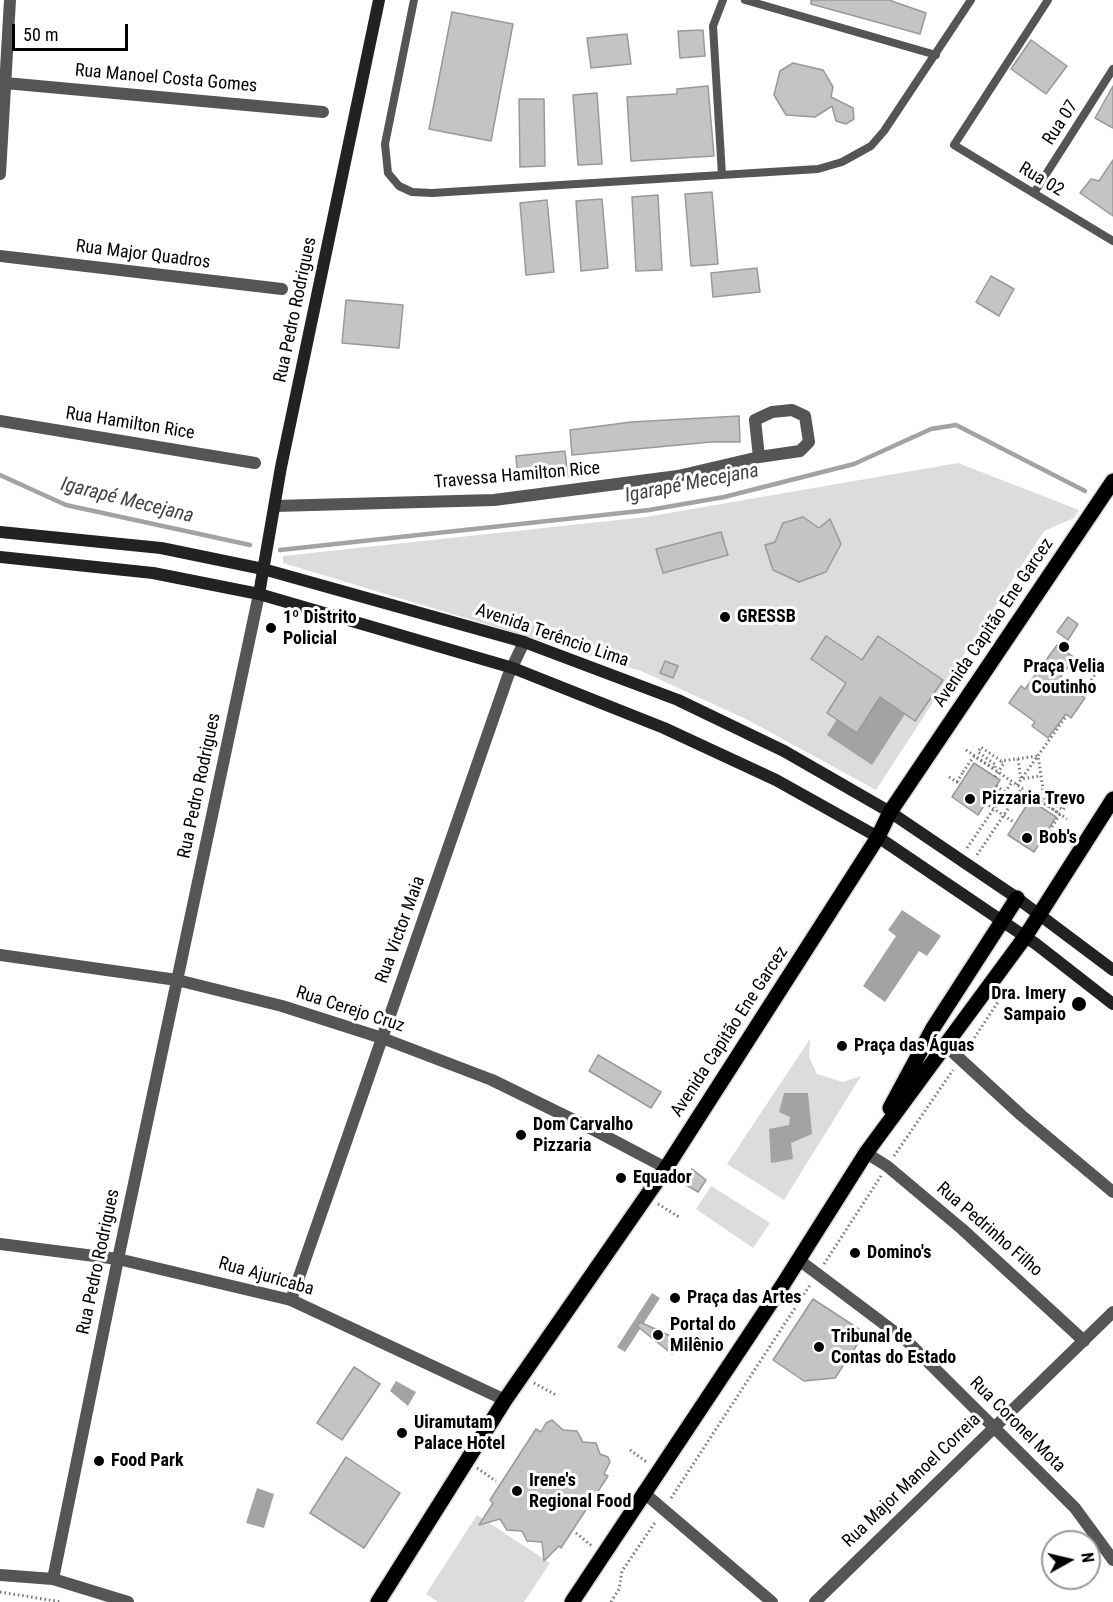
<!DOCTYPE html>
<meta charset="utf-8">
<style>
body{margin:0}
#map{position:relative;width:1113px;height:1602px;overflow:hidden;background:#fff;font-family:"Roboto Condensed",sans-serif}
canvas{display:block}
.north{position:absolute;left:1041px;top:1530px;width:60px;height:60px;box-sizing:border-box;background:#fff;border:2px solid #999;border-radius:50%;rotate:82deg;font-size:16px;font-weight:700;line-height:24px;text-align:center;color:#000}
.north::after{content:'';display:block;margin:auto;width:21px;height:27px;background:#000;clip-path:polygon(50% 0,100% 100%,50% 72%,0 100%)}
.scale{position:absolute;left:12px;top:24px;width:116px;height:27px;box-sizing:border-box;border:3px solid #000;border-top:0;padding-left:8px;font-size:18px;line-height:21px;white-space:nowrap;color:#000;-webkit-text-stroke:4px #fff;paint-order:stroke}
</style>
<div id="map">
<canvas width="1113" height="1602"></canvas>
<div class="north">N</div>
<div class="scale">50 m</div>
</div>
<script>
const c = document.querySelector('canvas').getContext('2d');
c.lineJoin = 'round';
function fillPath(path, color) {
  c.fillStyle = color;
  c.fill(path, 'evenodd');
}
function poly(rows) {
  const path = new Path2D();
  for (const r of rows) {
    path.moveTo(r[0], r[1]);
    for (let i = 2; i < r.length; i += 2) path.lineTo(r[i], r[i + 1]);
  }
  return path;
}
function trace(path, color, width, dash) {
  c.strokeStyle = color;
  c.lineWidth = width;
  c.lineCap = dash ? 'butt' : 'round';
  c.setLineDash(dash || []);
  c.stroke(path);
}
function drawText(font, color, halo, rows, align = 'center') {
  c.font = font + ' "Roboto Condensed",sans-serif';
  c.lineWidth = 6;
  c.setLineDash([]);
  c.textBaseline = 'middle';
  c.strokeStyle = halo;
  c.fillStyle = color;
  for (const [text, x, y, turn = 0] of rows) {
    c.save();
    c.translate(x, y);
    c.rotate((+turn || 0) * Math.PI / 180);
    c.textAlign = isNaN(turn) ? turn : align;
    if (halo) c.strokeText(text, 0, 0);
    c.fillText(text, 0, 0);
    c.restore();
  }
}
const green = poly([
 [958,463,1079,510,1074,518,1044,531,876,790,748,720,641,671,283,563,283,556,646,517],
 [810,1039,809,1057,817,1074,843,1082,861,1076,784,1200,727,1164],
 [711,1186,770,1223,753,1248,696,1209],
 [477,1515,550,1563,524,1602,438,1602,426,1594]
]);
const water = poly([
 [880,697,905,714,872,765,827,735,837,719,857,732],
 [902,910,941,936,927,956,919,951,885,1002,863,986,896,936,888,930],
 [784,1093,808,1093,812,1134,791,1143,793,1159,771,1163,769,1129,789,1125,790,1117,779,1112],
 [652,1293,660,1298,625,1352,617,1347],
 [396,1381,416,1392,408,1406,390,1391],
 [257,1488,274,1494,264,1528,246,1523]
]);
const stream = poly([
 [0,475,66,505,250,545],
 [280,550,649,510,724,497,854,464,931,429,956,425,1085,491]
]);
const building = poly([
 [811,0,889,0,926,13,920,34,811,4,811,0],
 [452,12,513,24,491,141,429,129,452,12],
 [703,30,705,56,680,58,678,31,703,30],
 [627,34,631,64,591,68,587,38,627,34],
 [1031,40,1067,66,1046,94,1011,69,1031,40],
 [793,63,823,70,833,87,831,97,853,108,854,119,846,124,836,121,832,106,815,117,786,115,774,95,780,71,793,63],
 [708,86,714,156,631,161,627,97,677,94,677,89,708,86],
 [1113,86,1113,128,1095,118,1113,86],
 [597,93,602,164,578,165,573,95,597,93],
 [519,99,544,99,545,166,520,167,519,99],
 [1113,160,1113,216,1080,193,1091,179,1099,181,1113,160],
 [712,192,718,264,691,266,685,194,712,192],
 [658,195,662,270,636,271,632,197,658,195],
 [602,199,608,268,581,271,576,201,602,199],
 [547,200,554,272,526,275,520,203,547,200],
 [757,268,760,292,713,297,711,273,757,268],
 [991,276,1014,289,999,316,976,302,991,276],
 [346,300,403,305,399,348,342,343,346,300],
 [739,416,740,442,711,442,572,455,570,430,631,422,739,416],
 [565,451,568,477,518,481,516,456,565,451],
 [803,517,819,528,830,519,841,544,826,572,799,582,773,570,765,545,775,542,783,523,803,517],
 [721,532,728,555,663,573,656,549,721,532],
 [1068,617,1078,624,1068,640,1057,632,1068,617],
 [826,636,862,660,878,636,943,680,915,721,880,697,857,733,827,713,846,683,811,659,826,636],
 [1057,645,1075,658,1059,679,1085,698,1071,718,1066,714,1048,738,1032,726,1035,722,1009,703,1021,686,1025,689,1057,645],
 [665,661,678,666,673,678,660,673,665,661],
 [974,763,1000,780,978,815,952,797,974,763],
 [1030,800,1056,817,1034,852,1008,835,1030,800],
 [598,1055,661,1092,651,1108,589,1071,598,1055],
 [692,1169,706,1180,698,1192,683,1183,692,1169],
 [813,1299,865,1333,835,1378,804,1381,773,1360,813,1299],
 [640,1322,681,1341,672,1354,637,1326,640,1322],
 [354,1367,380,1384,342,1440,317,1423,354,1367],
 [552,1420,563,1430,577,1431,583,1442,596,1443,600,1454,608,1457,610,1462,604,1474,608,1476,561,1548,559,1546,544,1561,542,1542,527,1541,522,1531,507,1530,500,1519,479,1525,493,1503,490,1500,536,1429,541,1432,546,1423,552,1420],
 [346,1457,400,1493,364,1548,310,1513,346,1457]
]);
const path = poly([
 [1081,695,1096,673],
 [966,750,1067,819],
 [949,777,960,784],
 [957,782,963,772],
 [1017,785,1067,715],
 [996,786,1026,806],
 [985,803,1015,823],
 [1045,835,1052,840],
 [967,848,1012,782],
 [977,855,1022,788],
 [967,1049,998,1002],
 [894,1156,953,1070],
 [658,1204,679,1217],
 [824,1264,881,1176],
 [534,1383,556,1395],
 [630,1450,648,1463],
 [477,1468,496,1481],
 [671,1498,810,1285],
 [576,1533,593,1547],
 [0,1592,62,1602],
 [611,1602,619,1589,622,1571,656,1521]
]);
const service = poly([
 [414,0,385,144,388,173,399,186,412,192,432,193,818,169,842,162,871,146,884,131,971,0],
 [745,0,936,55],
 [1048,0,954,145,1113,241],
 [722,175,713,26,723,0],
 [1034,193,1113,69]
]);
const minor = poly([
 [5,83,323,112],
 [0,174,10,0],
 [0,256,282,289],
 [0,421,255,463],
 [275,506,494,500,678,476,759,457,800,451,809,442,805,416,792,410,772,412,755,420,759,457],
 [946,1046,1021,1115,1113,1192],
 [866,1153,887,1166,962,1229,1084,1341],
 [291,1300,508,676,524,642]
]);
const tertiary = poly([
 [0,955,177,980,282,1006,382,1038,492,1080,592,1129,666,1168],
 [0,1244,118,1259,291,1300,505,1400],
 [799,1260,908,1342,1075,1508,1113,1560],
 [643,1492,772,1602],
 [0,1575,53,1579,128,1602],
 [53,1579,118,1259,259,594],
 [815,1602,1113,1312]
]);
const secondary = poly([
 [0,532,161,548,263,569,524,642,678,700,784,751,890,812,1017,898,1113,970],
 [0,557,153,573,259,594,513,668,664,728,776,780,878,837,1036,944,1113,1004],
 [259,594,281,467,379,0]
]);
const primary = poly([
 [890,1108,933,1028,1017,898],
 [378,1602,505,1400,666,1168,878,837,890,812,1113,481],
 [572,1602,782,1286,866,1153,1025,937,1113,799]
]);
const pathBridge = poly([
 [1018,759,1021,779,1040,776],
 [963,772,974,756,994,769,996,765,978,752,981,747,1001,761,1038,756,1043,789,1033,802],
 [995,777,1004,763,1002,762],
 [1043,789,1066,805,1063,810,1043,797,1041,801,1060,814,1048,833]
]);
const markers = [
 [725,617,6,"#000"],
 [271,628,6,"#000"],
 [1064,647,6,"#000"],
 [970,799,6,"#000"],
 [1027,838,6,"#000"],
 [1079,1004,8,"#000"],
 [842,1046,6,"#000"],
 [521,1135,6,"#000"],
 [621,1178,6,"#000"],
 [855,1253,6,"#000"],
 [675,1298,6,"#000"],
 [658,1335,6,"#000"],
 [819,1347,6,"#000"],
 [402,1433,6,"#000"],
 [99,1461,6,"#000"],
 [517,1491,6,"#000"]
];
const streetNames = [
 ["Rua Manoel Costa Gomes",166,79,5],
 ["Rua 07",1061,123,-57],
 ["Rua 02",1041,180,31],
 ["Rua Major Quadros",143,255,7],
 ["Rua Pedro Rodrigues",296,310,-78],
 ["Rua Hamilton Rice",130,424,9],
 ["Travessa Hamilton Rice",517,476,-5],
 ["Avenida Capitão Ene Garcez",994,623,-56],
 ["Avenida Terêncio Lima",552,636,19],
 ["Rua Pedro Rodrigues",200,786,-78],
 ["Rua Victor Maia",401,930,-70],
 ["Rua Cerejo Cruz",350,1010,18],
 ["Avenida Capitão Ene Garcez",730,1032,-57],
 ["Rua Pedrinho Filho",989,1230,41],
 ["Rua Pedro Rodrigues",99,1262,-78],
 ["Rua Ajuricaba",266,1277,16],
 ["Rua Coronel Mota",1017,1425,45],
 ["Rua Major Manoel Correia",912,1481,-44]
];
const poiNames = [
 ["GRESSB",737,617],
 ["1º Distrito",283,618],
 ["Policial",283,639],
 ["Praça Velia",1064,667,"center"],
 ["Coutinho",1064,688,"center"],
 ["Pizzaria Trevo",982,799],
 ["Bob's",1039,838],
 ["Dra. Imery",1066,994,"right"],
 ["Sampaio",1066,1015,"right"],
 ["Praça das Águas",854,1046],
 ["Dom Carvalho",533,1125],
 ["Pizzaria",533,1146],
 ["Equador",633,1178],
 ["Domino's",867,1253],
 ["Praça das Artes",687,1298],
 ["Portal do",670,1325],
 ["Milênio",670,1346],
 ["Tribunal de",831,1337],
 ["Contas do Estado",831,1358],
 ["Uiramutam",414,1423],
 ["Palace Hotel",414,1444],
 ["Food Park",111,1461],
 ["Irene's",529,1481],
 ["Regional Food",529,1502]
];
const waterNames = [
 ["Igarapé Mecejana",692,484,-11],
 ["Igarapé Mecejana",127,501,14]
];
fillPath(green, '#dcdcdc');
fillPath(water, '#a3a3a3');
trace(stream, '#a3a3a3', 4.5);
fillPath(building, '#c4c4c4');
trace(building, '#999', 1.5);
trace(primary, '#dbdbdb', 18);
trace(path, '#777', 3, [1.5, 3]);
trace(service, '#555', 8);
trace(minor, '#555', 12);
trace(tertiary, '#555', 12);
trace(secondary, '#222', 12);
trace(primary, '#000', 15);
trace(pathBridge, '#777', 3, [1.5, 3]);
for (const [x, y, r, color] of markers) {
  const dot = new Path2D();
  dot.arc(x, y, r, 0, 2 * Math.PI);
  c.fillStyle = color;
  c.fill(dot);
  trace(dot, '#fff', 2);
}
drawText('18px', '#000', '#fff', streetNames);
drawText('bold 18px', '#000', '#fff', poiNames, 'left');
drawText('italic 20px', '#444', '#fff', waterNames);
</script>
